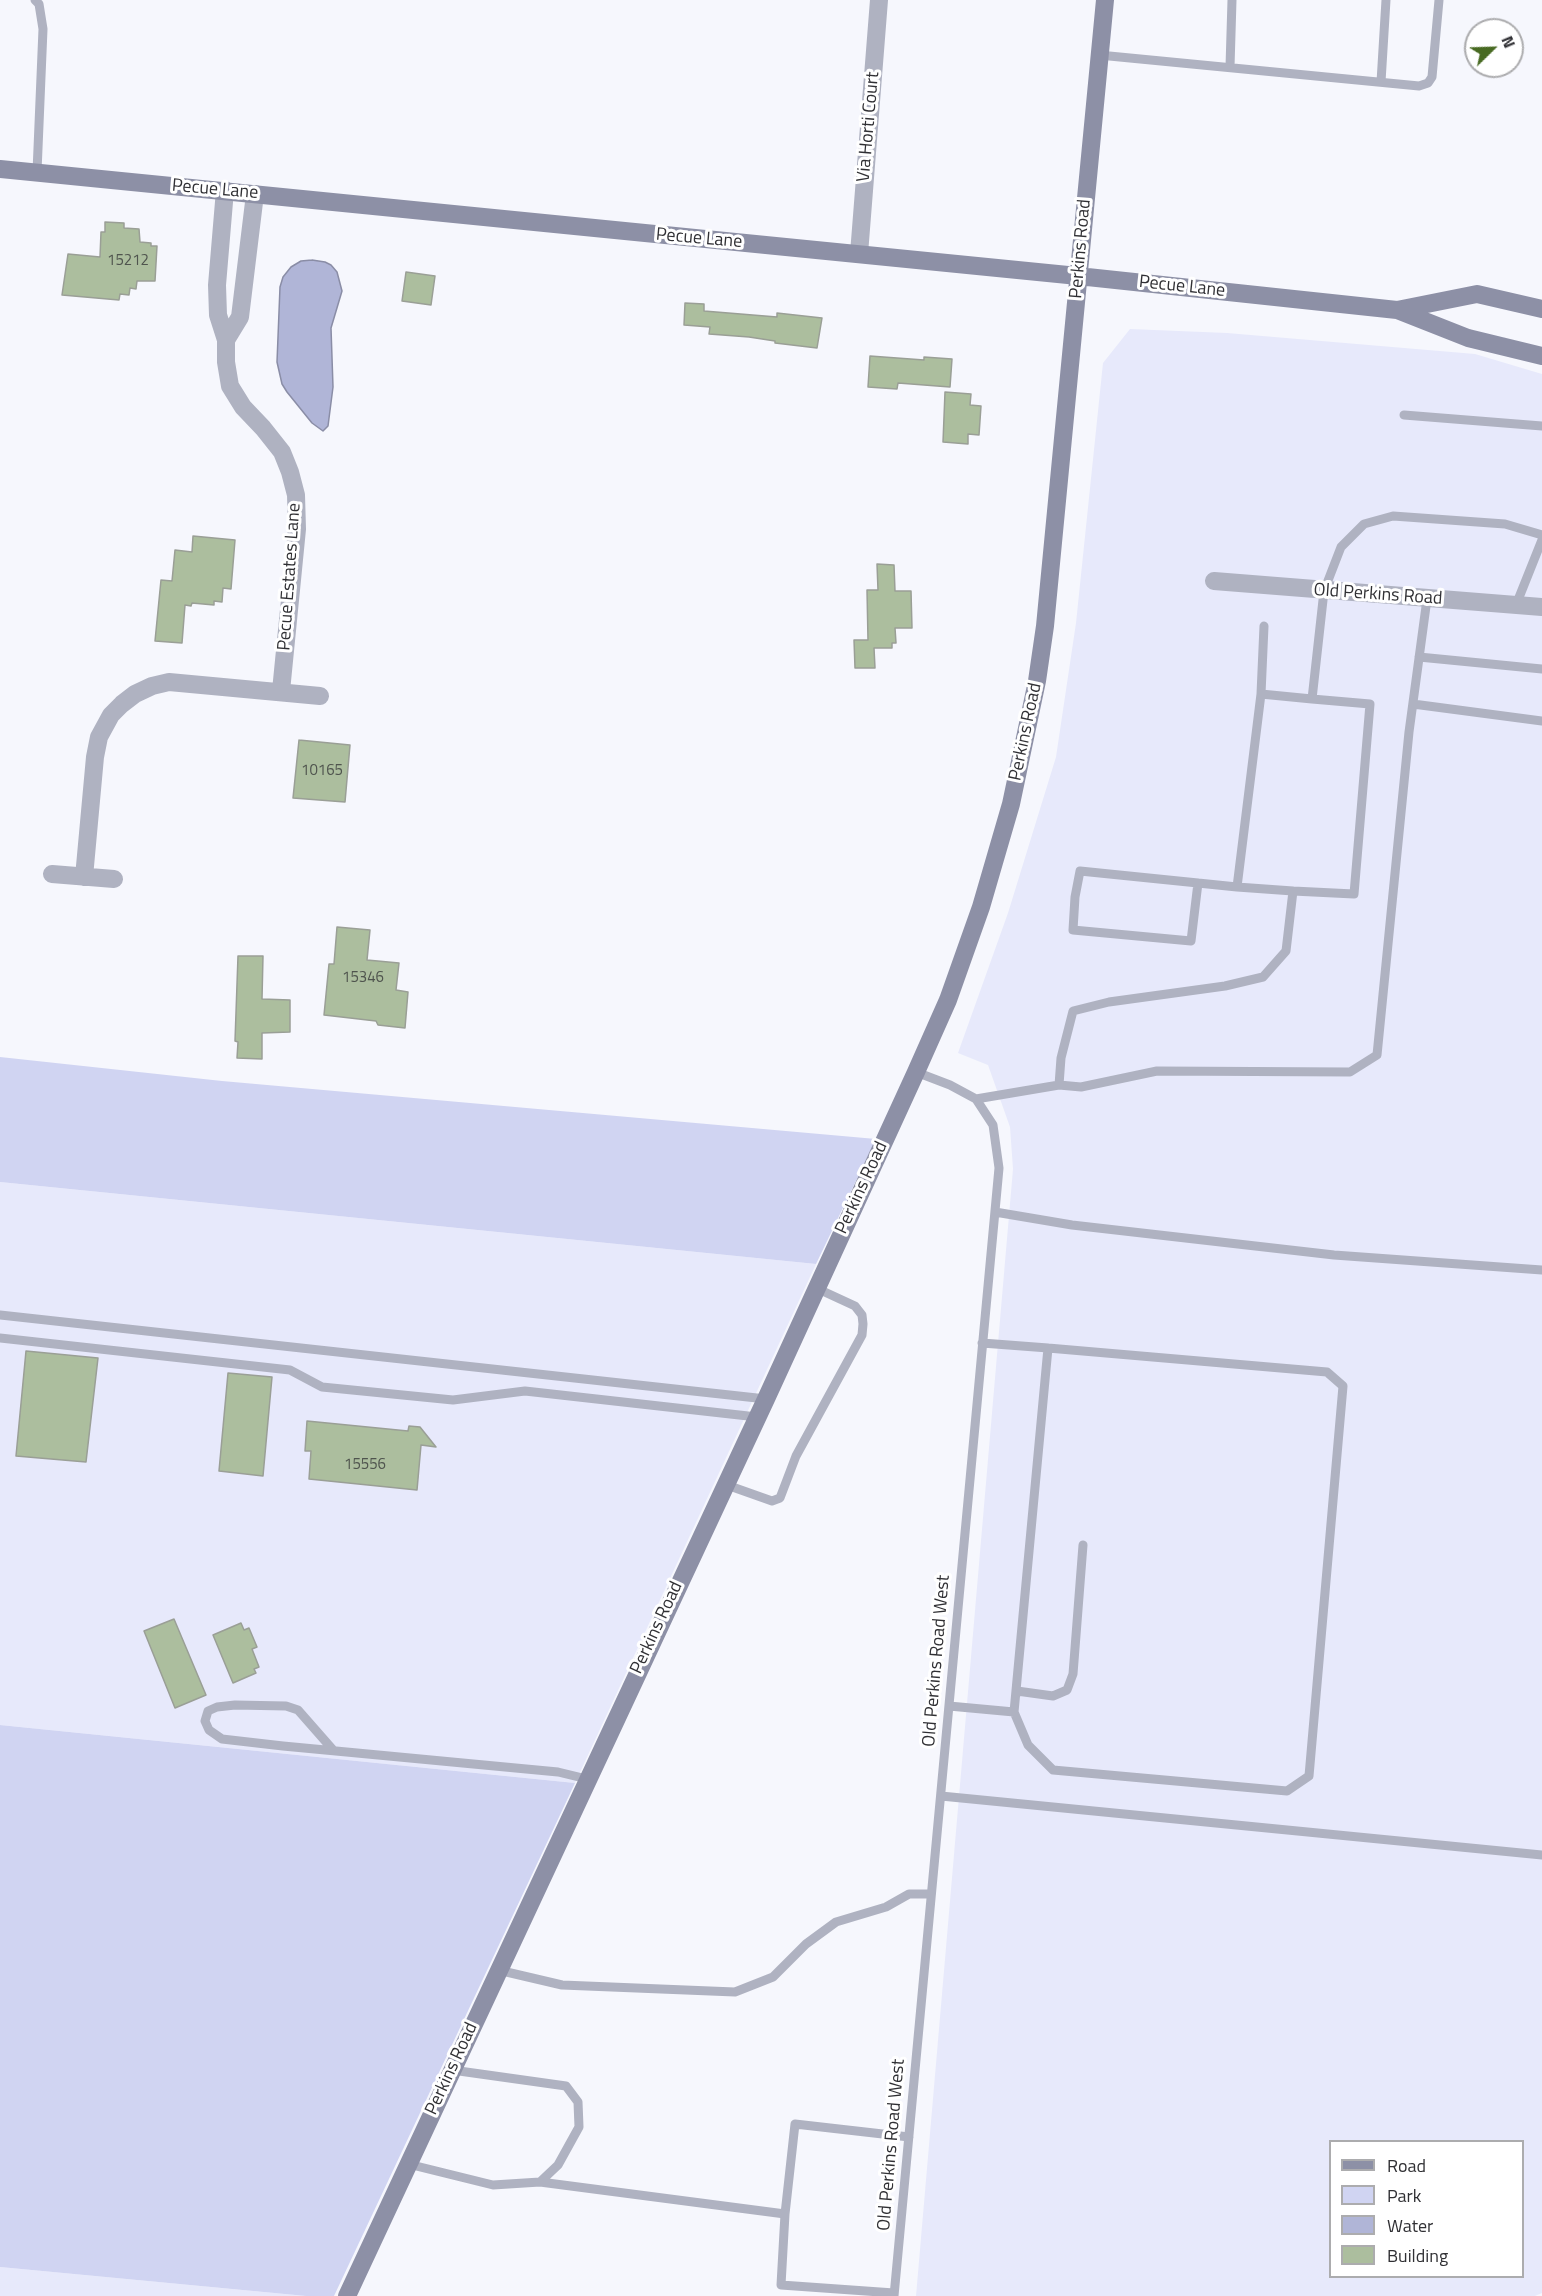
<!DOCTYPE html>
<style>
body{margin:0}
#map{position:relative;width:1542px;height:2296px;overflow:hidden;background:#f6f7fd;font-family:"Titillium Web",sans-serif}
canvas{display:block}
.legend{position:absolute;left:1329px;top:2140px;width:195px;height:138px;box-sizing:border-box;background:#fff;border:2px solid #acacae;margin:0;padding:8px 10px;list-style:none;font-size:18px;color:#303034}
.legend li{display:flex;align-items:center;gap:12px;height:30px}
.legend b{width:30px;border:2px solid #acacae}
.north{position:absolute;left:1464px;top:18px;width:60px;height:60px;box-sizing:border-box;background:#fff;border:2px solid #acacae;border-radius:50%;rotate:67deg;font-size:16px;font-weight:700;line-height:24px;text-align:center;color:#303034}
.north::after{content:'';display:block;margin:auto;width:21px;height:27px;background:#486a22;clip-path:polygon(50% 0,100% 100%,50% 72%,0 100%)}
</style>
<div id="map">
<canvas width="1542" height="2296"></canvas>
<ul class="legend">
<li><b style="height:8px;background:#8d90a6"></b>Road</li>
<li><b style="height:16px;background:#d0d4f2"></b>Park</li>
<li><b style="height:16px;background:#b0b5d7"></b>Water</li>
<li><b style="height:16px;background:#acbe9e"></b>Building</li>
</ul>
<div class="north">N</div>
</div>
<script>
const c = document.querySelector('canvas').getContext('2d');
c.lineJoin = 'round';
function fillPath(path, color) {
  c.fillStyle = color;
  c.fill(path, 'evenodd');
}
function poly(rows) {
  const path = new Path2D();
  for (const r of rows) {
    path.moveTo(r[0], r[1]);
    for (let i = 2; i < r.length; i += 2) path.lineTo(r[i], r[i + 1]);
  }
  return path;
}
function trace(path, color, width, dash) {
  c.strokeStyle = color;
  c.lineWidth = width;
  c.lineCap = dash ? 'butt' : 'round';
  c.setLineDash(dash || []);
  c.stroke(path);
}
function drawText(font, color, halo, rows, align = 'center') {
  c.font = font + ' "Titillium Web",sans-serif';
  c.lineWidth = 6;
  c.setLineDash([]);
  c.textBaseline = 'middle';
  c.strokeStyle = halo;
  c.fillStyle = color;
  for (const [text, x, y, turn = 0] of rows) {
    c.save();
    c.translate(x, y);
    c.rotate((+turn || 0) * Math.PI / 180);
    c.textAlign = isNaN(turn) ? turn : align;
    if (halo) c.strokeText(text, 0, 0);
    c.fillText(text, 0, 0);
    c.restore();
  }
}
const built = poly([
 [1130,329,1227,333,1475,354,1542,374,1542,2293,1535,2296,916,2296,1013,1169,1010,1127,988,1065,958,1053,1008,913,1056,757,1076,623,1103,363],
 [1330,2142,1522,2142,1522,2276,1330,2276],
 [0,1182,816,1264,575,1783,0,1725],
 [0,2267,306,2296,0,2296]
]);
const green = poly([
 [0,1057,222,1081,876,1139,816,1264,0,1182],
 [0,1725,575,1783,334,2296,306,2296,0,2267]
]);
const water = poly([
 [312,260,325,262,331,265,337,272,342,291,331,328,333,387,328,426,323,431,312,423,287,392,282,384,277,362,280,287,283,277,291,267,301,261,312,260]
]);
const building = poly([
 [105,222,124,223,124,228,139,229,140,242,151,243,151,246,157,246,155,281,137,281,136,289,130,288,129,295,120,294,119,300,62,295,68,254,100,257,101,232,105,232,105,222],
 [406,272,435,276,431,305,402,301,406,272],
 [685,303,704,304,704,311,777,317,777,313,822,318,817,348,775,343,775,341,749,337,709,334,710,327,684,325,685,303],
 [870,356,924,360,924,357,952,359,950,387,898,383,897,389,868,387,870,356],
 [945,392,971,394,970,405,981,406,979,435,968,434,968,444,943,442,945,392],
 [193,536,235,540,231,589,223,588,222,602,214,601,214,605,192,603,191,606,185,605,182,643,155,641,161,580,172,581,175,550,192,552,193,536],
 [877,564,894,565,895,591,911,591,912,628,895,628,896,643,892,643,892,648,874,648,875,668,855,668,854,640,868,640,867,590,878,590,877,564],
 [299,740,350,745,345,802,293,798,299,740],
 [337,927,370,930,367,960,399,963,396,990,408,992,405,1028,378,1025,376,1021,324,1015,329,964,334,964,337,927],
 [238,956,263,956,262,999,290,1000,290,1032,262,1033,262,1059,237,1058,238,1042,235,1041,238,956],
 [26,1351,98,1358,86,1462,16,1456,26,1351],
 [228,1373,272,1377,263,1476,219,1471,228,1373],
 [307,1421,408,1431,409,1426,420,1427,436,1447,421,1445,417,1490,309,1479,311,1451,305,1451,307,1421],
 [174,1619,206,1695,175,1708,144,1631,174,1619],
 [241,1623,244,1630,249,1628,257,1647,252,1649,259,1667,254,1669,256,1673,233,1683,213,1635,241,1623]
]);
const lane = poly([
 [35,0,39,4,43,29,37,172],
 [1099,55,1419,86,1428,83,1432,77,1439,0],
 [1230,67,1232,0],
 [1381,82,1386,0],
 [1404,415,1542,426],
 [1516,605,1542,540],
 [1419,657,1542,669],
 [1261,694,1264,626],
 [1413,704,1542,721],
 [1198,883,1191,941,1073,930,1075,897,1080,871,1198,883,1237,887],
 [1293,891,1237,887,1261,694,1312,699],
 [1059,1085,1081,1087,1157,1071,1350,1072,1377,1055,1409,732,1427,599],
 [976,1099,1059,1085,1061,1058,1073,1011,1109,1002,1225,986,1263,977,1286,951,1293,891,1354,894,1370,704,1312,699,1324,591,1341,547,1364,524,1393,516,1505,524,1542,535],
 [995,1212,1072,1225,1334,1255,1542,1270],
 [0,1315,766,1399],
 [0,1338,290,1370,322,1387,453,1400,525,1391,757,1417],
 [982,1343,1048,1348,1327,1372,1343,1386,1309,1776,1287,1791,1053,1770,1028,1745,1014,1712,1048,1348],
 [724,1484,772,1501,780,1498,796,1456,862,1335,863,1324,862,1315,855,1306,816,1288],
 [1017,1691,1053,1696,1067,1690,1073,1674,1083,1545],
 [949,1706,1014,1712],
 [334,1751,298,1710,286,1706,235,1705,217,1707,208,1711,205,1721,209,1730,222,1739,283,1746,558,1772,587,1779],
 [941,1796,1542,1855],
 [498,1970,562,1985,735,1992,773,1977,806,1944,836,1922,886,1907,909,1894,931,1894],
 [452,2070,566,2086,578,2102,579,2127,558,2165,540,2182],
 [408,2164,493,2185,540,2182,785,2214],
 [894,2293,781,2285,785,2214,795,2124,909,2137],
 [894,2296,999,1168,993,1125,976,1099,950,1085,916,1072]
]);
const street = poly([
 [225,190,217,285,218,315,226,340,240,317,255,194],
 [859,254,879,0],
 [226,340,226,362,230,386,243,407,263,428,282,452,290,472,296,495,297,529,281,691],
 [1214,581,1542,607],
 [52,874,114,879],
 [84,877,95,757,99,737,111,715,122,704,135,694,152,686,169,682,320,696]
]);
const secondary = poly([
 [0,169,1078,276,1397,310,1468,338,1542,356],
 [1397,310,1477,294,1542,309],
 [347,2296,766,1399,916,1072,948,1000,981,907,1011,804,1037,681,1045,626,1105,0]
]);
const numberNames = [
 ["15212",128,261],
 ["10165",322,771],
 ["15346",363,978],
 ["15556",365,1465]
];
const streetNames = [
 ["Via Horti Court",869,127,-85],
 ["Pecue Lane",215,190,5],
 ["Pecue Lane",699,239,5],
 ["Perkins Road",1081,249,-85],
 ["Pecue Lane",1182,287,6],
 ["Pecue Estates Lane",290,577,-86],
 ["Old Perkins Road",1378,595,4],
 ["Perkins Road",1026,732,-78],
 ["Perkins Road",862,1188,-65],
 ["Perkins Road",657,1628,-65],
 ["Old Perkins Road West",937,1661,-85],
 ["Perkins Road",452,2069,-65],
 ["Old Perkins Road West",892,2145,-85]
];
fillPath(built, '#e7e9fb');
fillPath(green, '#d0d4f2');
fillPath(water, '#b0b5d7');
trace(water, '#8a8da6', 1.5);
fillPath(building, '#acbe9e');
trace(building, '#9a9f96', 1.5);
trace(lane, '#afb2c1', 9);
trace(street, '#afb2c1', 18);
trace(secondary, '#8d90a6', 18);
drawText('15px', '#4f544e', null, numberNames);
drawText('18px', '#303034', '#fff', streetNames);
</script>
